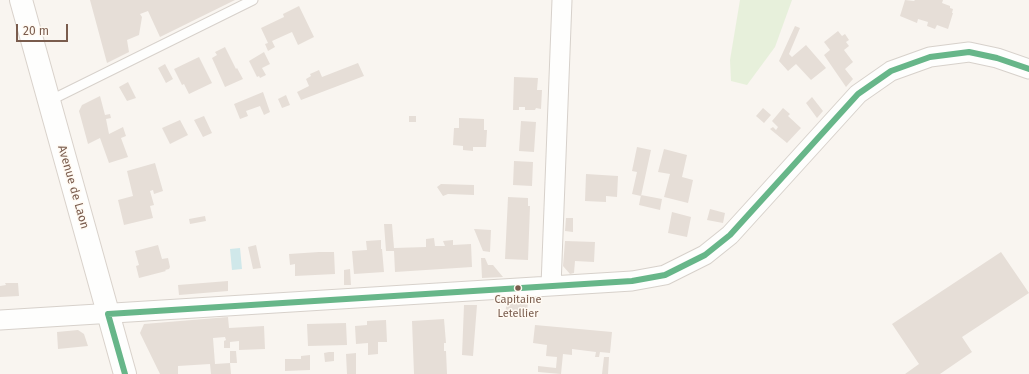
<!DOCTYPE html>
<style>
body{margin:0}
#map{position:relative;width:1029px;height:374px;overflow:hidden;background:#f9f5f0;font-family:"Fira Sans",sans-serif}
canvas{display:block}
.scale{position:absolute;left:16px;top:24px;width:52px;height:18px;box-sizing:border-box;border:2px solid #7a5c4d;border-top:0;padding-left:5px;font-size:12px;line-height:14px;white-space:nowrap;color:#7a5c4d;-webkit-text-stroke:3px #fffaf3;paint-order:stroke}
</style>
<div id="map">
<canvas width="1029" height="374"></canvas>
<div class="scale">20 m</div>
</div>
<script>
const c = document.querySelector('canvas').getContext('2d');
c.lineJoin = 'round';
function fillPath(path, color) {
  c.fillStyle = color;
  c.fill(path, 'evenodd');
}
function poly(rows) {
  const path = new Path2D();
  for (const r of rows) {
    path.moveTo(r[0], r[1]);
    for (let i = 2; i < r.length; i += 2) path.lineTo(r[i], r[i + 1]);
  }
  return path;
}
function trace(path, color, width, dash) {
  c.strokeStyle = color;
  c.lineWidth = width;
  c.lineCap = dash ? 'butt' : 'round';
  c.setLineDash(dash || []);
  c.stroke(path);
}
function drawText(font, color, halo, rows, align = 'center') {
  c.font = font + ' "Fira Sans",sans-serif';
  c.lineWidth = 3;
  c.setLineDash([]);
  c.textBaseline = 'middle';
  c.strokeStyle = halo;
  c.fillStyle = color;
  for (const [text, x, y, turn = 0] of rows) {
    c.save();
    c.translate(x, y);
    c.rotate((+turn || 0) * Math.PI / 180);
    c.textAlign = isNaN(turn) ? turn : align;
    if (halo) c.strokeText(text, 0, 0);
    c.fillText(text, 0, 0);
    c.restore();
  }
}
const green = poly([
 [740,0,792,0,775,47,747,85,731,81,730,60]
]);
const water = poly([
 [240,248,242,269,232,270,230,249]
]);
const building = poly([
 [90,0,235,0,160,37,148,11,140,14,142,17,139,35,127,40,129,52,107,63],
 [905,0,914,1,915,0,943,0,942,3,950,6,950,8,953,9,952,13,953,13,948,29,937,25,935,29,927,26,928,22,918,19,917,23,900,16],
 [299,6,314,37,298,45,292,32,272,41,275,47,268,51,265,44,268,43,261,28,284,17,283,14],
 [795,26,800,28,789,54,792,57,806,45,826,68,811,80,796,64,788,71,779,61],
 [838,31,842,36,845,34,849,40,846,42,849,46,844,50,853,62,845,69,853,79,846,87,824,55,830,50,824,42],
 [225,47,236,69,237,68,243,79,225,87,212,58,217,55,215,52],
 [264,52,270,64,262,68,266,75,260,78,259,76,257,77,249,61],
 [199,57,212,83,189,94,184,84,182,85,174,69],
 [358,63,364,76,301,100,297,92,309,86,306,79,311,76,310,74,319,70,322,77],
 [165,64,173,79,166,83,158,68],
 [514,77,538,78,537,90,542,90,541,109,536,108,535,110,525,110,525,107,519,107,519,110,513,110],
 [128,82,136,98,127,101,119,87],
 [263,92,270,112,264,115,260,106,246,111,248,116,240,119,234,104],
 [286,95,290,105,282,108,278,99],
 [100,96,105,115,110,114,111,118,106,119,109,134,123,127,126,136,121,138,128,157,109,163,100,138,88,144,79,111,82,105],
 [812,97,823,111,817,118,806,103],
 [763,108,771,115,764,123,756,116],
 [783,108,790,114,788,116,801,128,787,143,770,129,773,127,776,130,778,127,772,121],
 [204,116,212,133,203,137,194,120],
 [409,116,416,116,416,122,409,122],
 [459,118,484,119,484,130,487,130,486,147,473,147,473,151,463,150,463,146,453,145,454,128,459,128],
 [180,120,188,135,170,144,162,128],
 [521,121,536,122,534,152,519,151],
 [637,147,651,150,641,196,632,194,637,172,632,171],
 [664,149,687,155,682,177,693,180,688,203,664,197,670,174,658,172],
 [514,161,533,162,532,186,513,185],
 [155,163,163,191,154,194,153,190,150,191,154,205,150,206,153,218,124,225,118,200,133,196,127,171],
 [586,174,618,176,617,197,606,196,606,202,585,201],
 [441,184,474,185,474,195,448,194,443,196,437,187],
 [641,195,662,199,660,210,639,205],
 [508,197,528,198,528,206,530,206,528,260,505,259],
 [710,209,725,213,723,223,707,220],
 [672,212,691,217,687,237,668,233],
 [205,216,206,221,190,224,189,219],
 [566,218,573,218,573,232,565,231],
 [384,224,392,224,394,248,426,247,426,239,434,238,435,246,445,246,443,241,453,240,453,245,471,244,472,267,395,272,394,251,386,251],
 [474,229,491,230,490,252,483,251],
 [381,240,381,249,382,249,384,272,354,274,352,251,367,250,366,241],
 [565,241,595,242,594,262,575,261,574,273,570,274,563,266],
 [158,245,162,259,168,258,170,267,169,269,165,270,166,271,139,278,136,266,139,265,135,251],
 [256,245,261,268,253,269,248,247],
 [319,252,334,252,335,274,295,276,295,264,290,265,289,254],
 [1001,252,1029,293,962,337,972,352,940,374,905,374,919,364,892,324],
 [481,258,485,258,488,265,493,265,503,277,482,278],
 [350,269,351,285,344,285,344,270],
 [228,281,228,291,179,295,178,285],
 [5,283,18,283,19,296,0,297,0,286,6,285],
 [507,301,528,302,527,313,505,314],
 [464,305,477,305,473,356,462,355],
 [228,317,229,328,264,326,265,349,239,350,239,341,230,342,230,348,224,348,224,341,226,340,225,337,213,338,215,364,230,363,231,374,211,374,210,364,178,366,178,374,160,374,140,333,144,324],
 [444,319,446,343,444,343,444,351,446,351,447,374,414,374,412,321],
 [386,320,387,342,378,342,378,354,368,355,368,343,356,344,355,326,367,325,367,321],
 [346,323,347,345,308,346,307,324],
 [535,325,612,332,610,353,600,352,599,357,595,357,596,352,572,349,572,355,563,354,561,374,538,372,538,366,556,368,557,357,546,356,547,345,533,343],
 [78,330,84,334,88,346,58,349,57,332],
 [230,351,236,351,237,363,230,363],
 [329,352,334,352,334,361,325,362,324,353],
 [356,353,356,374,347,374,346,354],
 [310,355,310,370,285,371,285,359,301,359,301,356],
 [604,357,609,357,608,374,602,374]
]);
const lane = poly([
 [49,101,253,0]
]);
const street = poly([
 [551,286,562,0],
 [0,320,632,281,665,275,705,255,730,235,858,94,891,71,930,57,969,52,997,58,1029,69]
]);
const secondary = poly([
 [21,0,125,374]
]);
const bus1 = poly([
 [108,314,632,281,665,275,705,255,730,235,858,94,891,71,930,57,969,52,997,58,1029,69],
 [108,314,125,374]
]);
const markers = [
 [518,288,3.5,"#7a5c4d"]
];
const busNames = [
 ["Capitaine",518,300],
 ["Letellier",518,314]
];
const streetNames = [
 ["Avenue de Laon",73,187,74]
];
fillPath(green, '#e7f0db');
fillPath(water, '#d0e8ea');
fillPath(building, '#e6ded7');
trace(lane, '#d7d1cb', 11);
trace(street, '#d7d1cb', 21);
trace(secondary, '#d9d2cb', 24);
trace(lane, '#fefefd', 9);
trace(street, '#fefefd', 19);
trace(secondary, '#fefefd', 22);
trace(bus1, '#67b689', 6);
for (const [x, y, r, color] of markers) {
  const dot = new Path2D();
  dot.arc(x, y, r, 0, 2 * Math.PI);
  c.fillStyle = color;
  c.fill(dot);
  trace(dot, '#fffaf3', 1.5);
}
drawText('11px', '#7a5c4d', '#fffaf3', busNames);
drawText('12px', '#7a5c4d', '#fffaf3', streetNames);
</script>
